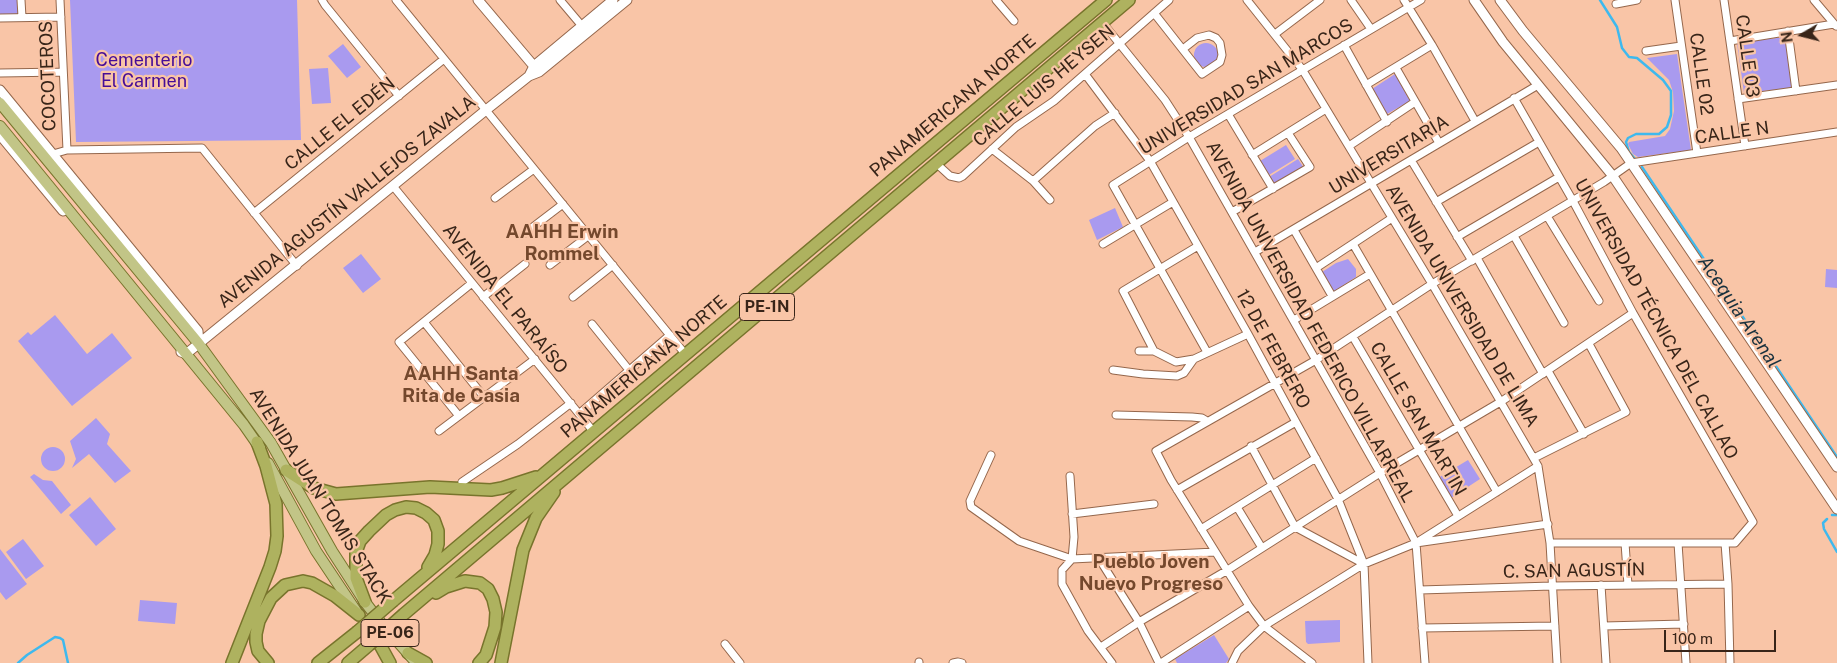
<!DOCTYPE html>
<meta charset="utf-8">
<style>
body{margin:0}
#map{position:relative;width:1837px;height:663px;overflow:hidden;background:#f9c5a7;font-family:"Public Sans",sans-serif}
canvas{display:block}
.north{position:absolute;left:1777px;top:10px;width:50px;height:50px;-webkit-text-stroke:4px #f9c5a7;paint-order:stroke;rotate:262deg;font-size:14px;font-weight:700;line-height:20px;text-align:center;color:#382519}
.north::after{content:'';display:block;margin:auto;width:18px;height:22px;background:#382519;clip-path:polygon(50% 0,100% 100%,50% 72%,0 100%)}
.scale{position:absolute;left:1664px;top:630px;width:112px;height:22px;box-sizing:border-box;border:2px solid #382519;border-top:0;padding-left:6px;font-size:15px;line-height:18px;white-space:nowrap;color:#382519;-webkit-text-stroke:4px #f9c5a7;paint-order:stroke}
</style>
<div id="map">
<canvas width="1837" height="663"></canvas>
<div class="north">N</div>
<div class="scale">100 m</div>
</div>
<script>
const c = document.querySelector('canvas').getContext('2d');
c.lineJoin = 'round';
function fillPath(path, color) {
  c.fillStyle = color;
  c.fill(path, 'evenodd');
}
function poly(rows) {
  const path = new Path2D();
  for (const r of rows) {
    if (r.length === 3) {
      path.moveTo(r[0] + r[2], r[1]);
      path.arc(r[0], r[1], r[2], 0, 2 * Math.PI);
      continue;
    }
    path.moveTo(r[0], r[1]);
    for (let i = 2; i < r.length; i += 2) path.lineTo(r[i], r[i + 1]);
  }
  return path;
}
function trace(path, color, width, dash) {
  c.strokeStyle = color;
  c.lineWidth = width;
  c.lineCap = dash ? 'butt' : 'round';
  c.setLineDash(dash || []);
  c.stroke(path);
}
function drawText(font, color, halo, rows, align = 'center') {
  c.font = font + ' "Public Sans",sans-serif';
  c.lineWidth = 4.5;
  c.setLineDash([]);
  c.textBaseline = 'middle';
  c.strokeStyle = halo;
  c.fillStyle = color;
  for (const [text, x, y, turn = 0] of rows) {
    c.save();
    c.translate(x, y);
    c.rotate((+turn || 0) * Math.PI / 180);
    c.textAlign = isNaN(turn) ? turn : align;
    if (halo) c.strokeText(text, 0, 0);
    c.fillText(text, 0, 0);
    c.restore();
  }
}
const green = poly([
 [0,0,18,0,18,15,0,15],
 [70,0,297,0,301,140,76,142],
 [1785,37,1792,88,1744,93,1737,43],
 [1206,55,12],
 [343,44,361,67,347,78,328,56],
 [1677,54,1691,150,1638,157,1633,154,1628,144,1629,142,1665,136,1670,129,1674,111,1673,92,1669,80,1647,58],
 [328,68,331,103,312,104,309,69],
 [1395,74,1410,101,1387,114,1372,89],
 [1286,145,1295,159,1269,175,1260,161],
 [1298,159,1304,168,1274,186,1269,177],
 [1115,208,1123,227,1097,240,1089,220],
 [361,254,381,279,363,293,343,268],
 [1348,259,1356,269,1356,277,1333,292,1322,272,1336,263],
 [1826,269,1837,270,1837,288,1825,287],
 [55,315,87,354,112,333,132,358,72,406,18,341,28,332,31,335],
 [96,418,110,434,107,444,131,471,115,483,89,454,72,468,76,459,70,441],
 [53,459,12],
 [1468,460,1480,479,1451,498,1438,478],
 [34,474,43,480,52,481,71,505,61,514,30,477],
 [90,497,116,529,96,546,69,515],
 [23,539,44,566,26,579,6,552],
 [0,549,27,584,6,600,0,592],
 [140,600,177,603,175,624,138,621],
 [1340,620,1340,642,1308,644,1306,642,1305,621],
 [1214,635,1229,659,1226,663,1177,663,1175,659]
]);
const stream = poly([
 [1600,0,1617,27,1622,48,1629,57,1637,58,1663,80,1671,91,1671,115,1667,127,1659,134,1636,134,1628,138,1626,142,1629,152,1636,160],
 [1642,167,1837,457],
 [1832,515,1837,515],
 [1827,519,1823,523,1824,529,1837,552],
 [18,663,27,655,55,637,60,638,63,640,68,663]
]);
const minor = poly([
 [21,0,22,17],
 [60,0,67,150],
 [322,0,325,5,399,96],
 [396,0,686,355],
 [560,0,582,26],
 [996,0,1014,21],
 [1247,0,1302,69,1432,284,1538,466,1550,543,1557,663],
 [1351,0,1371,29],
 [1404,0,1432,45,1475,121],
 [1675,0,1697,153],
 [1724,0,1745,146],
 [1814,0,1836,26],
 [1616,4,1637,0],
 [1154,13,1202,74,1220,62,1222,55,1220,43,1216,38,1209,35,1197,38,1183,49],
 [0,18,61,17],
 [1102,22,1165,100,1189,137,1380,473,1416,543,1425,663],
 [1788,31,1796,91],
 [1275,34,1320,0],
 [1730,41,1834,24],
 [1344,45,1387,122],
 [1646,51,1681,46],
 [1396,68,1439,143],
 [0,73,63,72],
 [1085,74,1150,161,1248,334,1338,499,1364,564,1368,663],
 [1366,85,1432,45],
 [1514,98,1573,201,1633,313,1753,522,1735,543,1550,543],
 [1738,99,1837,85],
 [1228,114,1273,189],
 [1349,146,1415,102],
 [992,149,1033,181,1050,200],
 [53,154,67,150,202,148,297,266],
 [1252,155,1326,109],
 [1411,160,1472,261],
 [937,164,950,176,959,178,963,176,1016,127,1054,101,1169,0],
 [1033,181,1095,126,1115,113],
 [393,186,593,431],
 [495,198,534,169],
 [1436,202,1539,142],
 [1232,212,1310,167,1288,133],
 [254,213,444,59],
 [1547,216,1599,301],
 [1294,230,1332,296],
 [525,233,563,204],
 [1514,236,1564,323],
 [1457,237,1559,177],
 [1103,244,1173,202],
 [1353,244,1497,492],
 [1255,252,1538,85],
 [1477,258,1543,374],
 [550,265,588,236],
 [1316,268,1392,218],
 [483,297,525,264],
 [573,297,613,265],
 [1294,320,1370,274],
 [424,322,484,397],
 [592,324,629,370],
 [1353,337,1458,516],
 [1139,351,1154,351,1176,362,1194,359,1248,334],
 [1154,351,1123,291,1198,246],
 [1207,352,1113,185,1189,137,1421,0],
 [1113,370,1143,374,1177,376,1184,373,1194,359],
 [1548,371,1584,434],
 [579,414,670,335],
 [1116,415,1192,417,1202,418,1207,421],
 [459,416,399,342,472,283],
 [439,431,535,359],
 [1251,446,1295,527,1364,564],
 [991,455,970,501,971,507,1019,541,1072,559,1215,552],
 [1534,458,1626,412,1589,344],
 [1070,476,1074,537,1072,559,1062,570,1062,584,1088,631,1112,663],
 [462,482,518,444,571,403],
 [1177,490,1296,422],
 [1237,507,1262,548],
 [1072,514,1154,504],
 [1201,529,1316,458],
 [1419,541,1538,466],
 [1625,543,1628,585],
 [1678,543,1686,663],
 [1725,543,1728,584,1730,663],
 [1098,557,1139,622,1159,663],
 [1601,585,1606,663],
 [1420,590,1552,586,1728,584],
 [1604,626,1684,624],
 [1422,628,1555,626],
 [725,644,740,663],
 [1101,647,1139,622,1226,571,1380,473,1502,401,1633,313],
 [919,662,919,663],
 [953,663,958,662,962,663],
 [1161,663,1249,606],
 [1232,663,1238,651,1264,626,1364,564,1416,543,1548,524],
 [1312,663,1264,626,1249,606,1171,480,1156,451,1316,360,1432,284,1604,182,1631,163,1837,132]
]);
const tertiary = poly([
 [478,0,538,71],
 [529,76,534,66,613,0],
 [0,90,198,331,199,344],
 [0,135,63,211],
 [181,352,186,354,486,110,529,76,539,72,627,0]
]);
const secondary = poly([
 [1474,0,1503,42,1612,175,1837,509],
 [1500,0,1523,31,1621,148,1837,467]
]);
const primary = poly([
 [0,103,199,344,271,443,332,551,365,602,381,623,413,659],
 [0,126,244,425,260,448],
 [268,463,316,551,356,611]
]);
const trunk = poly([
 [286,470,314,488,336,494,430,487,491,490,502,488,536,477],
 [436,593,446,587,465,581,480,583,488,589,493,599,496,612,495,627,486,655,479,663],
 [393,601,1106,0],
 [365,602,356,578,356,552,360,541,369,531,386,515,395,510,406,507,416,508,426,513,434,520,438,531,438,544,435,555,428,567],
 [404,614,1129,0],
 [373,632,390,663],
 [408,653,426,663],
 [232,663,270,567,275,551,277,536,276,504,266,466,257,442],
 [268,663,258,651,256,642,256,634,259,621,271,598,285,585,303,581,312,583,335,596,359,615],
 [318,663,357,632],
 [348,663,369,645],
 [501,663,523,550,536,518,554,492]
]);
const trunkBridge = poly([
 [357,632,393,601],
 [369,645,404,614]
]);
const shields = [
 [767,307,55],
 [390,633,58]
];
const shieldNames = [
 ["PE-1N",767,307],
 ["PE-06",390,633]
];
const streetNames = [
 ["CALLE 03",1747,56,82],
 ["CALLE 02",1701,74,82],
 ["COCOTEROS",48,76,-92],
 ["CALLE LUIS HEYSEN",1044,86,-40],
 ["UNIVERSIDAD SAN MARCOS",1246,87,-31],
 ["PANAMERICANA NORTE",953,106,-40],
 ["CALLE EL EDÉN",340,124,-39],
 ["CALLE N",1732,133,-8],
 ["UNIVERSITARIA",1389,155,-31],
 ["AVENIDA AGUSTÍN VALLEJOS ZAVALA",347,202,-39],
 ["AVENIDA EL PARAÍSO",505,299,51],
 ["AVENIDA UNIVERSIDAD DE LIMA",1462,306,59],
 ["UNIVERSIDAD TÉCNICA DEL CALLAO",1656,319,61],
 ["AVENIDA UNIVERSIDAD FEDERICO VILLARREAL",1310,322,61],
 ["12 DE FEBRERO",1273,349,61],
 ["PANAMERICANA NORTE",644,367,-40],
 ["CALLE SAN MARTIN",1418,419,60],
 ["AVENIDA JUAN TOMIS STACK",320,496,58],
 ["C. SAN AGUSTÍN",1574,571,-1]
];
const parkNames = [
 ["Cementerio",144,60],
 ["El Carmen",144,81]
];
const neighbourhoodNames = [
 ["AAHH Erwin",562,232],
 ["Rommel",562,254],
 ["AAHH Santa",461,374],
 ["Rita de Casia",461,396],
 ["Pueblo Joven",1151,562],
 ["Nuevo Progreso",1151,584]
];
const waterNames = [
 ["Acequia Arenal",1739,312,56]
];
fillPath(green, '#a99aef');
trace(stream, '#3eb9ee', 2.5);
trace(minor, '#95674c', 9);
trace(tertiary, '#95674c', 11);
trace(secondary, '#95674c', 11);
trace(primary, '#78742c', 12);
trace(trunk, '#78742c', 14);
trace(minor, '#fff', 7);
trace(tertiary, '#fff', 9);
trace(secondary, '#fff', 9);
trace(primary, '#c2c587', 10);
trace(trunk, '#aeb25f', 11);
trace(trunkBridge, '#78742c', 14, []);
trace(trunkBridge, '#aeb25f', 11);
for (const [x, y, w] of shields) {
  const box = new Path2D();
  box.roundRect(x - w / 2, y - 13.5, w, 27, 4);
  c.fillStyle = '#f9c5a7';
  c.fill(box);
  trace(box, '#382519', 1);
}
drawText('bold 16px', '#382519', null, shieldNames);
drawText('18px', '#382519', '#f9c5a7', streetNames);
drawText('18px', '#460c97', '#f9c5a7', parkNames);
drawText('bold 19px', '#74482d', '#f9c5a7', neighbourhoodNames);
drawText('italic 19px', '#18313e', '#f9c5a7', waterNames);
</script>
